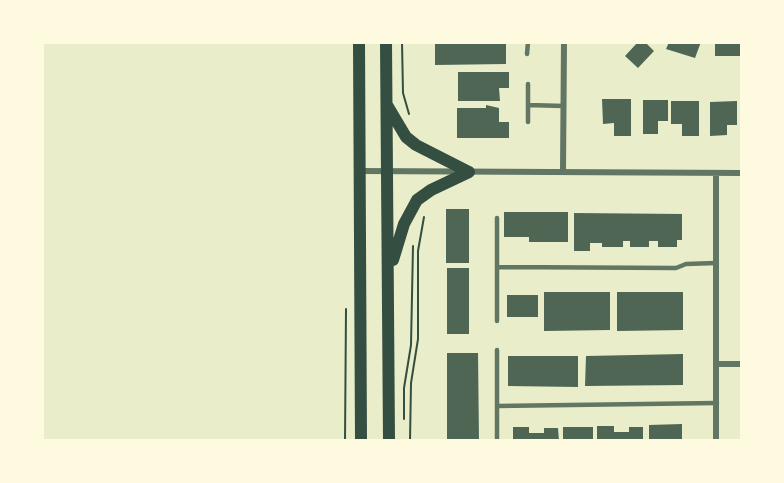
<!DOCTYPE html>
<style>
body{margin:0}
#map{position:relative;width:784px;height:483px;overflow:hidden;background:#e9edc9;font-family:Commissioner,sans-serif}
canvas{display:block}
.frame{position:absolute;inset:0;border:44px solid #fefae0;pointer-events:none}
</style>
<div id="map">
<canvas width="784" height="483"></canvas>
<div class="frame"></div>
</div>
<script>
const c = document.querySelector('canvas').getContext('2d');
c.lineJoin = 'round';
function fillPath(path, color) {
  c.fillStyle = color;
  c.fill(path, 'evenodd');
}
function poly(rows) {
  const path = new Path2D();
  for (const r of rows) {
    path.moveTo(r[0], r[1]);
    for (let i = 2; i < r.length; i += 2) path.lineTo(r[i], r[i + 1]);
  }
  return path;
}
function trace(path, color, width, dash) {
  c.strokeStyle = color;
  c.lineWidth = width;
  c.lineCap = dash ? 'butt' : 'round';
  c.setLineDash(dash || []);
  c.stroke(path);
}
const building = poly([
 [435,42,506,42,506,64,435,65],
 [638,42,645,42,654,51,638,68,625,56],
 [669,42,701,42,695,58,666,49],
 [715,42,742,42,742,56,715,56],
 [458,72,509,72,509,88,499,88,500,101,458,101],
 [602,99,631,99,631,136,614,136,614,123,603,124],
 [643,100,668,100,668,121,658,121,658,134,643,134],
 [671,101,699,101,699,136,682,136,682,124,671,124],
 [737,101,737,125,727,125,727,135,710,136,710,102],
 [486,105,499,108,499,122,509,122,509,138,457,138,457,108,486,108],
 [446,209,469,209,469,263,446,263],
 [504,212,568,212,568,242,529,242,529,237,504,237],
 [574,213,682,214,682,240,677,240,677,247,658,247,658,241,649,241,649,247,630,247,630,241,623,241,623,247,602,247,602,243,590,243,590,251,574,251],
 [447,268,469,268,469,334,447,334],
 [544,292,610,292,610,330,544,331],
 [617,292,683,292,683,330,617,331],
 [507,295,538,295,538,317,507,317],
 [447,353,478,353,479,441,447,441],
 [683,354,683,385,585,386,586,356],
 [508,356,578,356,578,387,508,386],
 [682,424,682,441,649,441,649,425],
 [597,426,614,426,614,432,629,432,629,427,643,427,643,441,597,441],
 [513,427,529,427,529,433,544,433,544,428,558,428,559,441,513,441],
 [563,427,593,427,593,441,563,441]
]);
const path = poly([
 [402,42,403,93,409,114],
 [404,419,404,388,411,345,413,246],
 [345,441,346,309],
 [410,441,411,383,418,339,418,251,424,217]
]);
const service = poly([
 [527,54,528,42],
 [528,84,528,122],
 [528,105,564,106],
 [497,218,497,321],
 [497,267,676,268,686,264,716,263],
 [497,350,497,406],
 [497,441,497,406,717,403]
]);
const minor = poly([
 [361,171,742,173],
 [563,171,564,42],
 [716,173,716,441],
 [717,364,742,364]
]);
const secondary = poly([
 [359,42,361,441],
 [386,42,389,441],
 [387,105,406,137,416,145,469,172],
 [393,260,404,224,417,200,431,190,469,172]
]);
fillPath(building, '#4f6655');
trace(path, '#344e41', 2);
trace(service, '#617663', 4.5);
trace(minor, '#617663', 6);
trace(secondary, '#344e41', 12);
</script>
